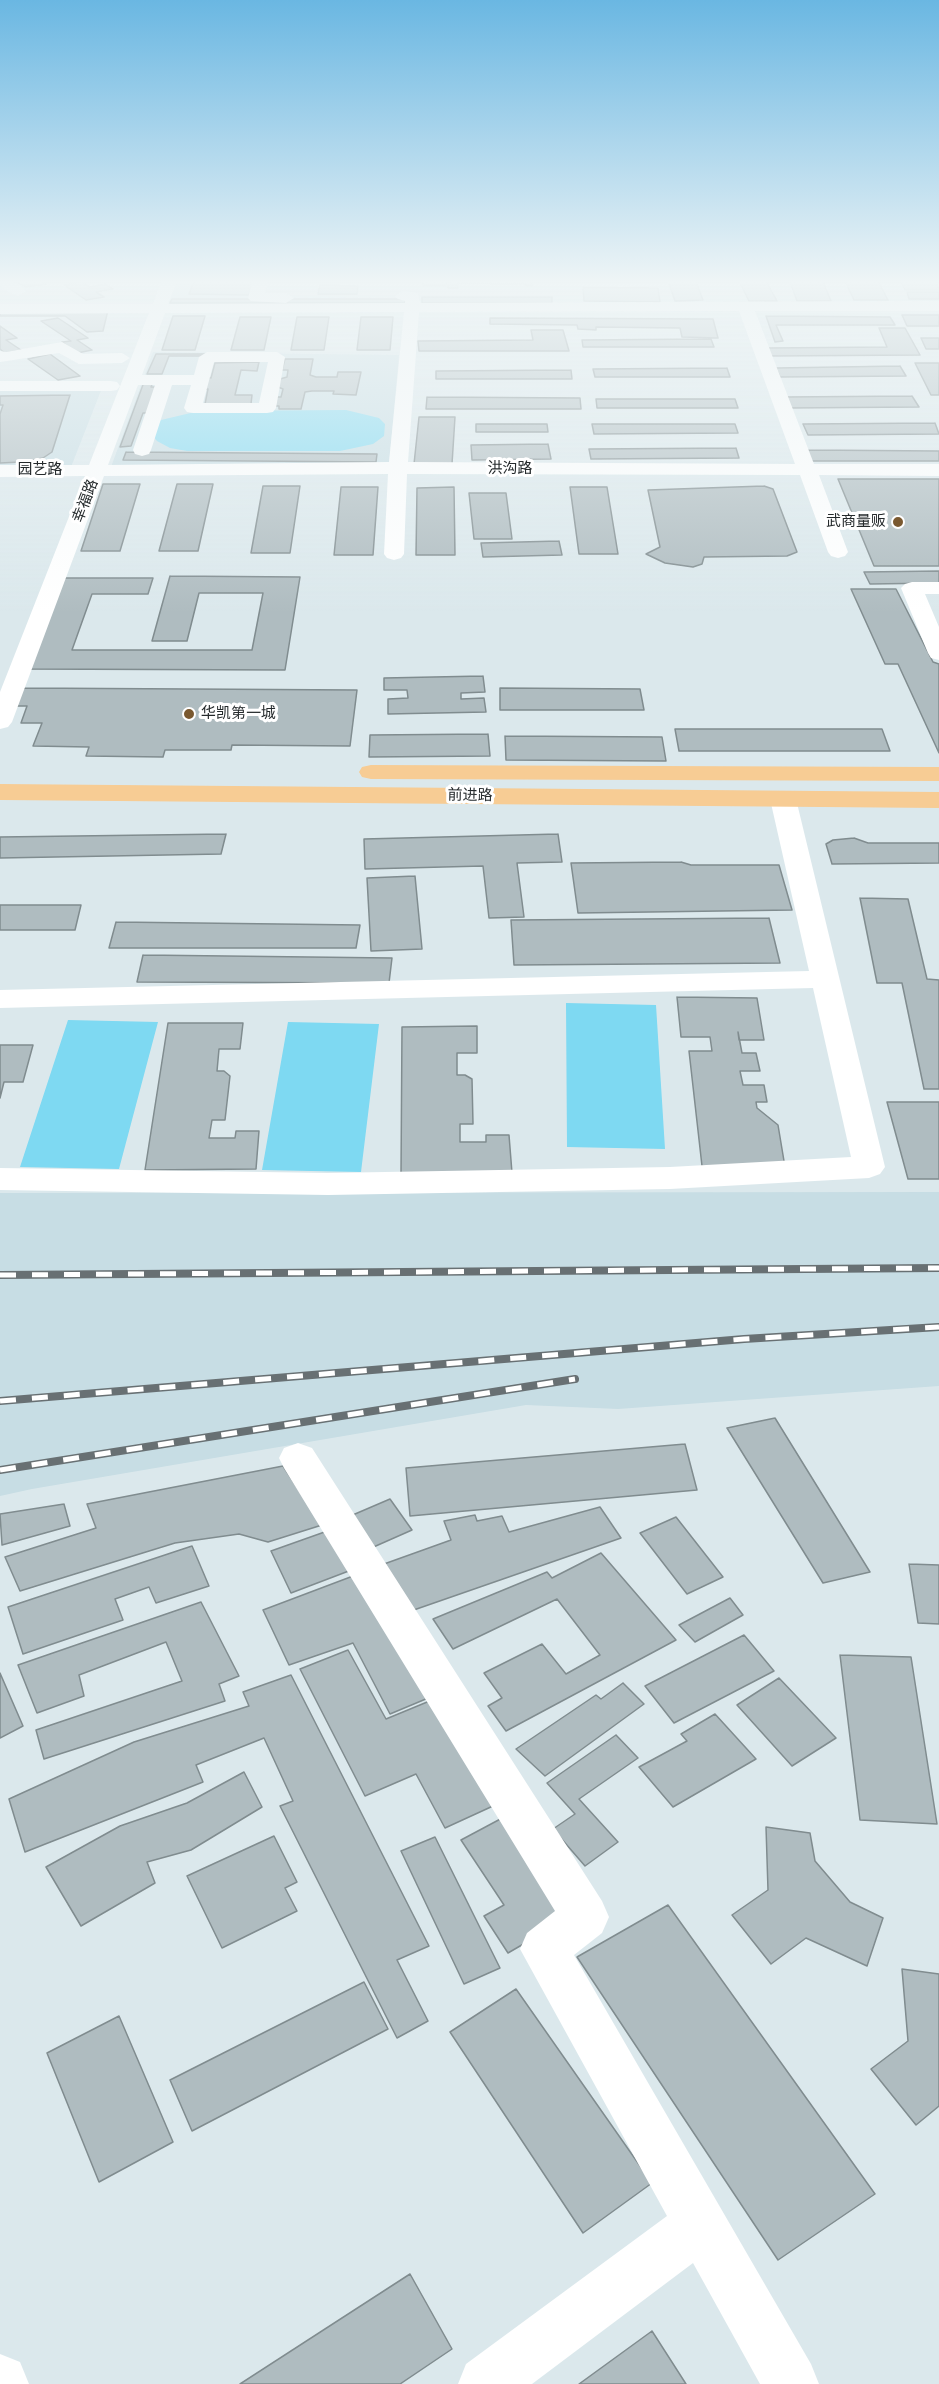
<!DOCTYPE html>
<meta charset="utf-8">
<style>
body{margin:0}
canvas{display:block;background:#dbe8ec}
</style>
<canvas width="939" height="2384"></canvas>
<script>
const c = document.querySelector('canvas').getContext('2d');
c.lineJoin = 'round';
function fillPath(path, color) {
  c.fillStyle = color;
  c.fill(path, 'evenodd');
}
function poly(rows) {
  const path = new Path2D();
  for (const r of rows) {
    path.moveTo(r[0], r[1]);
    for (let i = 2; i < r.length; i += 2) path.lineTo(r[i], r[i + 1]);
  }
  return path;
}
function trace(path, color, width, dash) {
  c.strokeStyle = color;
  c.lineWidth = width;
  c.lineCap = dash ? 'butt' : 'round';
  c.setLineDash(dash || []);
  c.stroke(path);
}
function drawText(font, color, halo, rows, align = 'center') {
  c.font = font + ' "Times New Roman","Noto Sans SC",serif';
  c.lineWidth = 6;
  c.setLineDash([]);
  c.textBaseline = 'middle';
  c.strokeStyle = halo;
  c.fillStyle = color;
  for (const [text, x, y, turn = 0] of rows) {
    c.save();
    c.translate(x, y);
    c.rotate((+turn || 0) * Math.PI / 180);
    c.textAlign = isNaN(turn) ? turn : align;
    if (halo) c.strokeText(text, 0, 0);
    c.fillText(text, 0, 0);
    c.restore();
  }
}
const built = poly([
 [176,279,269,279,264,297,415,298,414,305,167,307],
 [153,352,399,355,389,465,111,467],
 [0,388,102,388,71,467,0,467],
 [939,1192,939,1386,618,1409,526,1405,32,1489,0,1496,0,1193]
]);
const green = poly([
 [346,410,379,418,385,424,384,436,373,444,340,451,187,451,170,448,157,441,151,434,153,426,161,420,199,411],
 [566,1003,656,1005,665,1149,567,1147],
 [68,1020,158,1022,119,1169,20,1167],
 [288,1022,379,1024,361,1172,262,1170]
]);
const building = poly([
 [12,279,38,279,46,284,26,287,12,279],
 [195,279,254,279,249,295,189,294,195,279],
 [423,279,446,279,446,286,423,286,423,279],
 [449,279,531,279,532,286,526,286,526,284,458,283,458,288,448,288,449,279],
 [604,279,695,279,703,300,675,301,668,281,604,281,604,279],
 [738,279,765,279,777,301,749,301,738,279],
 [789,279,822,279,831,301,797,301,789,279],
 [844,279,877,279,888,300,854,300,844,279],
 [900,279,935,279,939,290,905,290,900,279],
 [82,282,90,287,105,284,113,289,96,292,104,297,86,300,64,285,82,282],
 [320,285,358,286,357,294,318,294,320,285],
 [583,287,658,288,660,302,584,301,583,287],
 [907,292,939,292,939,299,909,299,907,292],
 [422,297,552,297,552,303,422,303,422,297],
 [172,299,405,299,405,303,170,303,172,299],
 [108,310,103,331,87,332,65,316,0,316,0,311,108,310],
 [902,315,939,315,939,326,907,326,902,315],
 [173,316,205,316,195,350,162,350,173,316],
 [766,316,890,317,895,325,776,325,783,341,775,342,766,316],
 [240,317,271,317,264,350,231,350,240,317],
 [297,317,329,317,324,350,291,350,297,317],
 [361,317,393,317,390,350,357,350,361,317],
 [58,318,88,338,77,340,92,350,77,353,62,342,71,341,41,321,58,318],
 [490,318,713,319,718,338,682,337,680,328,596,327,596,330,578,329,577,325,490,324,490,318],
 [0,326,17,338,6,340,21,350,5,353,0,349,0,326],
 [879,328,905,328,920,355,769,356,766,348,887,347,879,328],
 [531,330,563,330,569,351,419,351,418,341,533,340,531,330],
 [921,338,939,338,939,349,926,349,921,338],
 [711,339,714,347,583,347,582,340,711,339],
 [50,354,80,376,58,380,28,359,50,354],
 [156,354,211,354,210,356,169,356,162,374,147,374,156,354],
 [285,359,313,359,310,375,316,377,337,377,338,372,361,372,356,395,333,394,334,391,312,391,305,392,301,409,279,409,279,406,272,406,275,397,281,397,283,389,278,387,280,379,287,377,288,370,282,370,285,359],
 [259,362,257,371,241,370,235,395,252,395,251,404,205,404,208,389,203,390,206,377,211,378,215,363,259,362],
 [915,363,939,363,939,395,931,395,915,363],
 [900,366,906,376,780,377,776,368,900,366],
 [727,368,730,377,595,377,593,369,727,368],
 [571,370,572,379,436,379,436,371,571,370],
 [144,382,153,382,151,387,157,387,148,413,143,413,131,446,120,447,144,382],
 [70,395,52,452,43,458,21,462,0,463,0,414,3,405,0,405,0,396,70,395],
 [912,396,919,407,788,408,783,397,912,396],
 [427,397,580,398,581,409,426,409,427,397],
 [596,399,735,399,738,408,597,408,596,399],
 [419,417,455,417,452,464,414,464,419,417],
 [935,423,939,434,808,435,803,424,935,423],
 [476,424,547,424,548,432,476,432,476,424],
 [592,424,735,424,738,433,594,434,592,424],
 [548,444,551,459,472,460,471,445,548,444],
 [736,448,739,458,591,459,589,449,736,448],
 [807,450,939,451,939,461,811,461,807,450],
 [126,452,377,454,376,462,123,460,126,452],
 [838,479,939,479,939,566,874,566,838,479],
 [103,484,140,484,120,551,81,551,103,484],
 [177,484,213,484,198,551,159,551,177,484],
 [263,486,300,486,290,553,251,553,263,486],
 [764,486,773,489,797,552,787,556,704,557,702,564,693,567,665,563,646,554,660,547,648,490,764,486],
 [341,487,378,487,373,555,334,555,341,487],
 [454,487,455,555,416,555,417,488,454,487],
 [570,487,607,487,618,554,579,554,570,487],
 [469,493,506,493,512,539,474,539,469,493],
 [559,541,562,555,483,557,481,543,559,541],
 [939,571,939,583,870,584,864,572,939,571],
 [170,576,300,577,285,670,22,669,57,578,153,578,148,594,92,594,72,650,252,650,263,593,199,593,187,641,152,641,170,576],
 [851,589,896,589,933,662,939,664,939,753,898,664,885,664,851,589],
 [483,676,485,692,461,693,461,699,484,698,486,712,388,714,388,699,408,698,407,690,384,690,384,678,483,676],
 [21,688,357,690,350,746,232,745,231,750,165,750,163,757,86,756,89,747,33,746,42,723,21,723,27,706,14,706,21,688],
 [500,688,640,689,644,710,500,710,500,688],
 [675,729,882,729,890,751,679,751,675,729],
 [488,734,490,756,369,757,370,735,488,734],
 [505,736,662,737,666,761,506,760,505,736],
 [226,834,221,854,0,858,0,837,226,834],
 [558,834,562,862,517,863,524,917,489,918,483,866,365,869,364,839,558,834],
 [854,838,868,843,939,843,939,863,832,864,826,844,833,840,854,838],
 [681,862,691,865,779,865,792,910,578,913,571,863,681,862],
 [415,876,422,949,371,951,367,878,415,876],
 [860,898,908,899,927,979,939,980,939,1089,924,1089,902,983,877,983,860,898],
 [0,905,81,905,75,930,0,930,0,905],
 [769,918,780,963,514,965,511,920,769,918],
 [116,922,360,925,356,948,109,948,116,922],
 [143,955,392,958,389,983,137,982,143,955],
 [677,997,757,998,764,1040,739,1040,738,1032,742,1053,756,1053,760,1071,740,1071,743,1085,764,1085,767,1102,756,1102,757,1108,778,1125,785,1167,702,1166,689,1051,712,1051,710,1037,681,1037,677,997],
 [168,1023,243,1023,240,1049,219,1049,217,1071,224,1071,230,1076,225,1120,212,1120,209,1138,235,1138,236,1131,259,1131,256,1169,145,1170,168,1023],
 [477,1026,477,1053,457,1053,457,1075,465,1075,472,1079,473,1124,460,1124,460,1142,486,1142,486,1135,509,1135,512,1173,401,1174,402,1027,477,1026],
 [0,1045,33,1045,23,1082,4,1082,0,1098,0,1045],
 [887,1102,939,1102,939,1179,908,1179,887,1102],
 [775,1418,870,1572,823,1583,727,1428,775,1418],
 [685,1444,697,1490,410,1516,406,1468,685,1444],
 [283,1466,322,1525,268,1542,239,1534,175,1543,20,1591,5,1557,96,1528,87,1504,283,1466],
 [390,1499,412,1530,369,1549,348,1517,390,1499],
 [64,1504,70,1526,2,1545,0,1514,64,1504],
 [600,1507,621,1538,408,1612,384,1564,451,1540,444,1521,475,1515,477,1521,502,1516,509,1532,600,1507],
 [676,1517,723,1577,687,1594,640,1533,676,1517],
 [333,1529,354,1569,291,1593,271,1551,333,1529],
 [192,1546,209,1586,156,1603,149,1587,115,1599,123,1620,23,1654,8,1607,192,1546],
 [601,1553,676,1640,506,1731,488,1706,502,1698,484,1673,542,1644,566,1674,600,1655,557,1599,453,1649,433,1619,547,1572,552,1578,601,1553],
 [909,1564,939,1565,939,1624,918,1623,909,1564],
 [361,1573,433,1696,390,1714,353,1643,289,1665,263,1610,361,1573],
 [730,1598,743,1615,695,1642,679,1625,730,1598],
 [201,1602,239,1676,219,1684,225,1701,44,1759,36,1730,182,1681,166,1642,79,1675,84,1696,37,1713,18,1665,201,1602],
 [744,1635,774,1671,674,1723,645,1686,744,1635],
 [348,1650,386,1719,432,1700,493,1806,445,1828,416,1774,365,1796,300,1669,348,1650],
 [840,1655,911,1657,937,1824,860,1820,840,1655],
 [0,1673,23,1726,0,1738,0,1673],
 [291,1675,429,1946,397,1960,428,2021,397,2038,280,1806,293,1801,264,1738,196,1765,203,1782,25,1852,9,1799,134,1742,249,1706,243,1692,291,1675],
 [779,1678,836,1738,792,1766,737,1705,779,1678],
 [623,1683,644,1704,545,1776,516,1749,596,1695,601,1699,623,1683],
 [715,1714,756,1759,673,1807,639,1767,687,1741,681,1734,715,1714],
 [616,1735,638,1758,579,1799,618,1842,585,1866,553,1829,575,1814,547,1783,616,1735],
 [244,1772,262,1807,191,1850,147,1862,155,1883,81,1926,46,1867,120,1826,187,1803,244,1772],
 [506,1816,563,1921,508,1953,484,1916,504,1905,461,1840,506,1816],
 [766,1827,810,1833,815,1861,850,1902,883,1918,867,1966,806,1938,771,1964,732,1915,768,1890,766,1827],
 [274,1836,297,1882,285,1888,297,1911,222,1948,187,1876,274,1836],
 [435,1837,500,1968,464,1984,401,1851,435,1837],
 [668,1905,875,2194,778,2260,577,1957,668,1905],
 [902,1969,939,1974,939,2106,916,2125,871,2069,908,2041,902,1969],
 [364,1982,388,2029,192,2131,170,2080,364,1982],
 [516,1989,652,2183,583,2233,450,2032,516,1989],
 [119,2016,173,2142,99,2182,47,2053,119,2016],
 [410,2274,452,2349,400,2384,240,2384,410,2274],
 [652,2331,686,2384,579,2384,652,2331]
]);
const minor = poly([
 [0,279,10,279,26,291,18,296,13,294,0,286,0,279],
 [162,279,178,279,168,304,405,303,405,301,398,299,395,296,403,291,418,293,420,303,939,301,939,311,755,311,814,464,939,464,939,476,819,475,848,552,845,556,838,558,831,556,828,552,800,475,407,474,404,554,401,558,394,560,387,558,384,554,388,474,104,476,12,722,8,727,0,729,0,692,85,476,0,477,0,465,89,465,149,313,0,314,0,304,153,304,162,279],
 [739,311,795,464,408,462,419,312,739,311],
 [404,312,389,462,108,465,138,385,155,385,133,450,135,454,142,456,149,454,151,450,172,385,191,385,184,408,187,412,193,413,267,413,273,412,276,408,285,357,277,352,207,352,199,357,194,375,142,375,165,313,404,312],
 [214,362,268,362,259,403,203,403,214,362],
 [253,279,269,279,265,293,286,293,294,298,286,303,251,301,248,298,253,279],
 [62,342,83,354,122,353,130,358,122,363,79,364,59,353,0,362,0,351,6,352,62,342],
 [0,381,111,381,117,382,120,386,117,390,111,391,0,391,0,381],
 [912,582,939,582,939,594,925,594,939,627,939,660,931,658,928,653,901,588,905,584,912,582],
 [783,791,792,794,796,799,885,1167,880,1174,869,1178,670,1189,328,1195,0,1190,0,1168,328,1173,670,1167,851,1157,813,988,0,1008,0,990,809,971,770,799,774,794,783,791],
 [298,1443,312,1448,602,1901,609,1917,602,1933,574,1955,811,2364,819,2384,760,2384,693,2263,532,2384,458,2384,466,2364,667,2216,520,1949,527,1933,555,1911,284,1468,279,1458,284,1448,298,1443],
 [0,2354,20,2362,29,2384,0,2384,0,2354]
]);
const major = poly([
 [371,765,939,767,939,781,371,779,362,777,359,772,362,767,371,765],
 [0,784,939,792,939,808,0,800,0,784]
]);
const rail = poly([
 [0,1275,939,1268],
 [0,1401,744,1339,939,1327],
 [0,1470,575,1379]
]);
const markers = [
 [898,522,6,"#7a5930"],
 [189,714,6,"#7a5930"]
];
const farStreetnames = [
 ["洪沟路",510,469],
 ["园艺路",40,470],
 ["幸福路",86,501,-69],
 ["前进路",470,796,1]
];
const farPoinames = [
 ["武商量贩",886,522],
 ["华凯第一城",201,714,"left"]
];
fillPath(built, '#c7dde4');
fillPath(green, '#7ed9f2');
fillPath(building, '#afbcc0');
trace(building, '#808c8f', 1.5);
fillPath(minor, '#fff');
fillPath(major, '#f7cc94');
trace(rail, '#687073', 8);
trace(rail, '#fff', 5, [16]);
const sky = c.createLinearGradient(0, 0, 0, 613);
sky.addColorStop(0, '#6ab7e2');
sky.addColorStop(0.46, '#eff5f6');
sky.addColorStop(1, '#eff5f600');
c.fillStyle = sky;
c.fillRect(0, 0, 939, 613);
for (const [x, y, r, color] of markers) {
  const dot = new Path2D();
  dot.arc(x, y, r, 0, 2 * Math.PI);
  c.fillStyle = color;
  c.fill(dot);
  trace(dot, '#fff', 2);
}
drawText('15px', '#252a2c', '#fff', farStreetnames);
drawText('15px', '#252a2c', '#fff', farPoinames, 'right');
</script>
